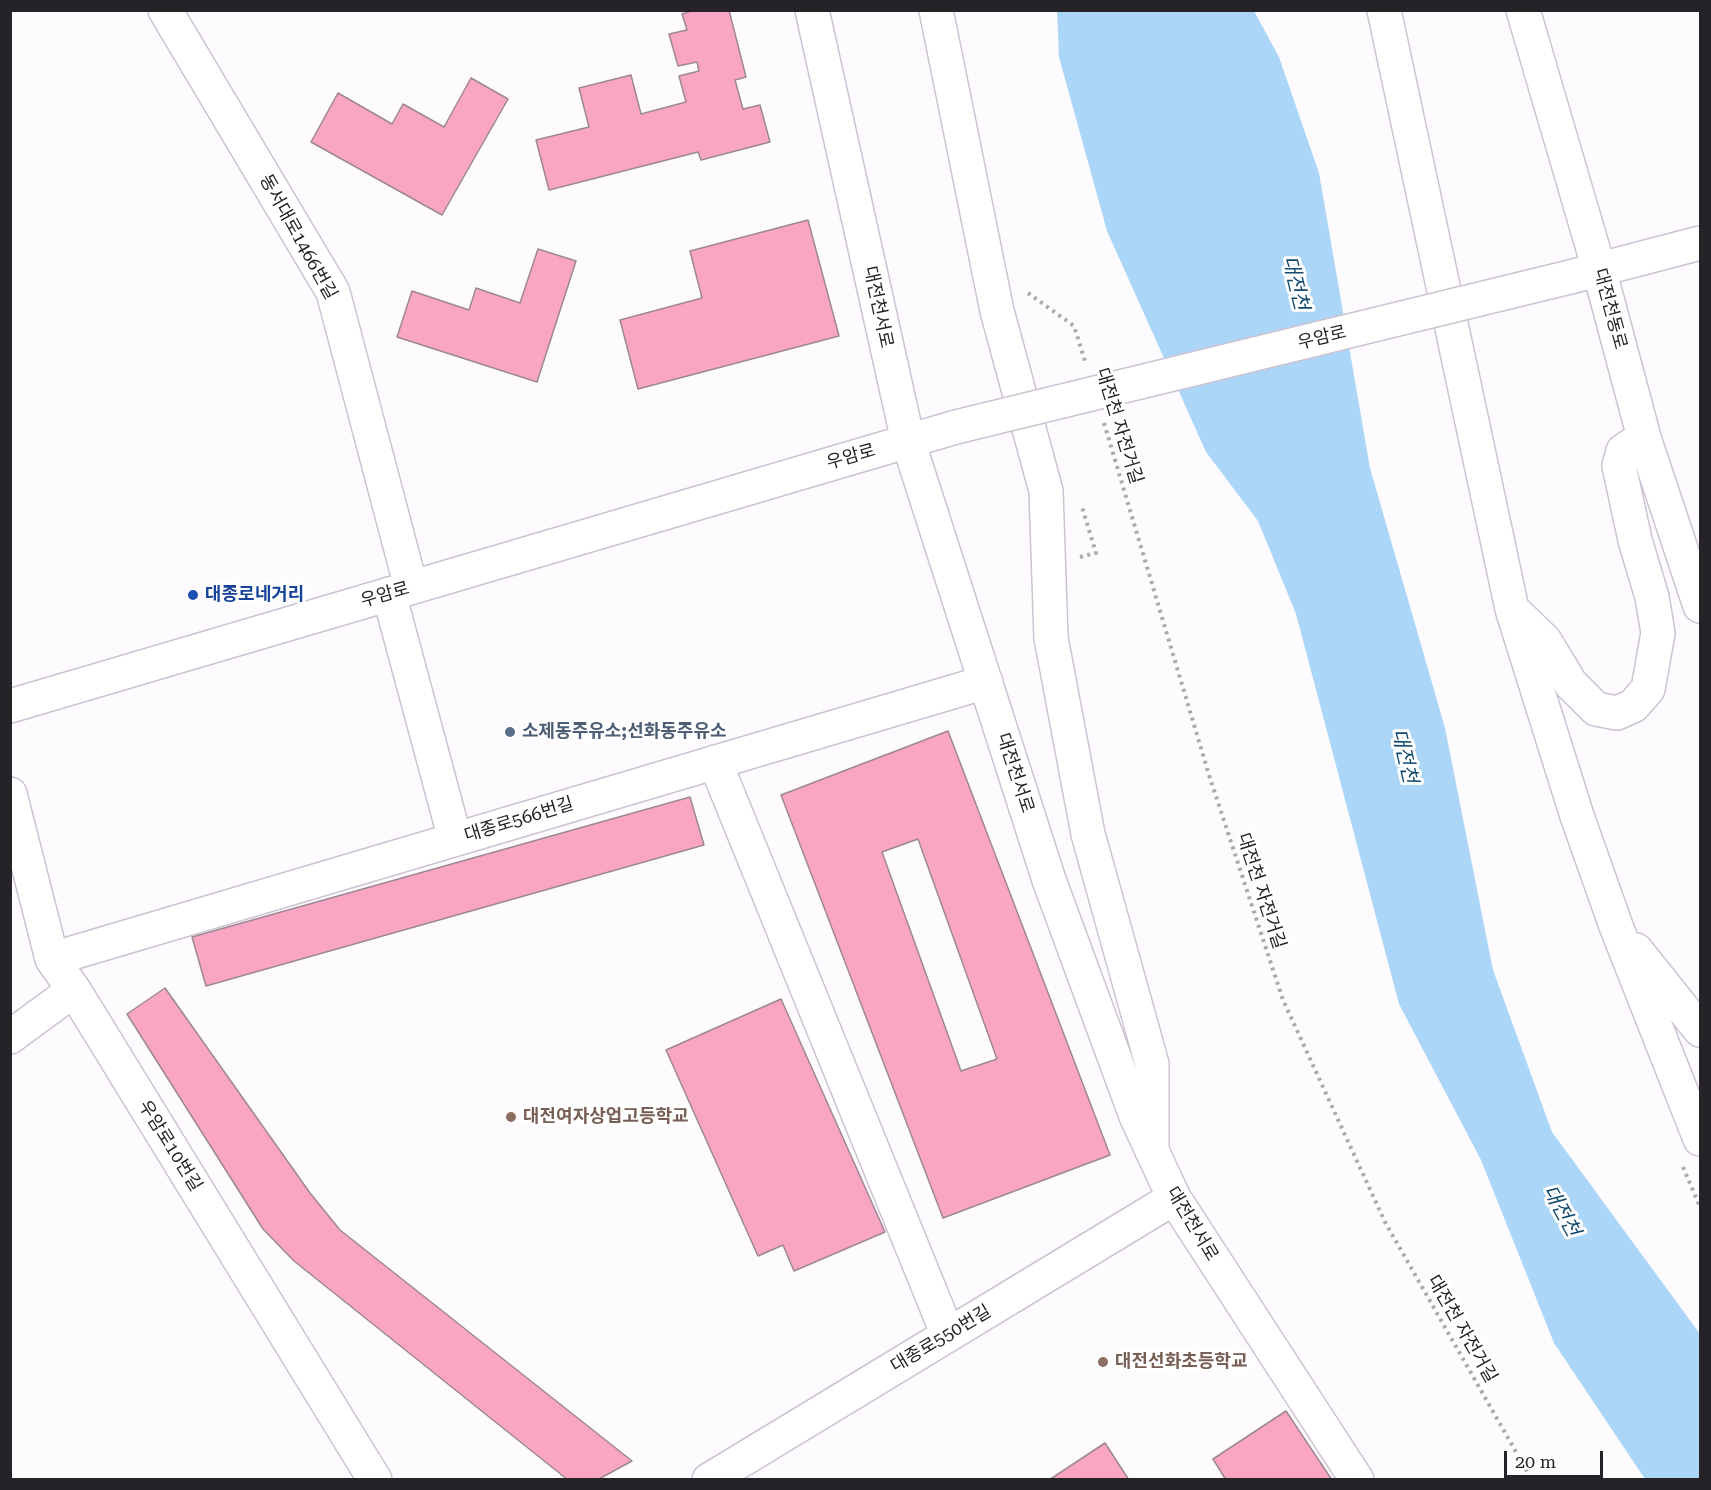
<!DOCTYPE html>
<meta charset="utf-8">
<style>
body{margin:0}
#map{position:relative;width:1711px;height:1490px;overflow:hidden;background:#fdfbfe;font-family:"Roboto Serif",serif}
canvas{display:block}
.frame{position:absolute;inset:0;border:12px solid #252228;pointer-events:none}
.scale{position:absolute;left:1504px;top:1451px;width:99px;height:27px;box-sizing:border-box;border:3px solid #252228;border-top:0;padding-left:8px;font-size:18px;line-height:21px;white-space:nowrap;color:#252228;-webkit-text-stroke:4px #fff;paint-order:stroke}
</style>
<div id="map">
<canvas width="1711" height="1490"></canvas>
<div class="frame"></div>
<div class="scale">20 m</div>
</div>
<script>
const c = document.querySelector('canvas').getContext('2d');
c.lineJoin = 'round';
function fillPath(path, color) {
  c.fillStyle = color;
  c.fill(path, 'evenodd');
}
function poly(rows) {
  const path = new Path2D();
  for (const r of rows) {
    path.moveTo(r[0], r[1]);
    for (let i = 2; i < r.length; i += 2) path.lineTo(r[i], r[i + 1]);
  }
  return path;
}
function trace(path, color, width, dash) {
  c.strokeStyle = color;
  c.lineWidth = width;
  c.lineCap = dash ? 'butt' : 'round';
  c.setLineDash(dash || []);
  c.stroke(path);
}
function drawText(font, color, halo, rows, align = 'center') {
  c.font = font + ' "Roboto Serif","Noto Sans KR",serif';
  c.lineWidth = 6;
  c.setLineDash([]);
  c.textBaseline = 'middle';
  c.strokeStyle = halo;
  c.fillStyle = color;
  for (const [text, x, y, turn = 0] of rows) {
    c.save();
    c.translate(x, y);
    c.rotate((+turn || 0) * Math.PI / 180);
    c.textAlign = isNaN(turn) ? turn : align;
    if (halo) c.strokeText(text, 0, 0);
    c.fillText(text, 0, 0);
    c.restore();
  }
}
const water = poly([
 [1057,11,1254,11,1279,57,1319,173,1370,468,1445,728,1493,970,1552,1132,1700,1334,1700,1479,1645,1479,1554,1343,1481,1160,1399,1004,1296,614,1258,521,1206,452,1107,231,1059,57]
]);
const building = poly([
 [694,10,729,10,746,77,735,80,743,109,760,105,770,142,701,160,698,152,549,190,536,140,589,127,579,88,631,75,641,114,686,102,679,76,699,71,697,62,678,66,669,34,687,30,682,14,694,10],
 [471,78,508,99,442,215,311,142,338,93,392,124,403,104,444,127,471,78],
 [808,220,839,336,638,389,620,320,702,298,690,251,808,220],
 [538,249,576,261,537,382,397,337,412,291,469,310,476,288,520,303,538,249],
 [948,731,1110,1155,943,1218,781,795,948,731],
 [918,839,997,1059,961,1071,882,852,918,839],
 [690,797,704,845,206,986,192,937,690,797],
 [165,988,310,1193,340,1230,632,1461,597,1480,568,1480,294,1261,263,1229,127,1014,165,988],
 [781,999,885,1232,794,1271,783,1245,758,1256,666,1050,781,999],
 [1286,1411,1332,1480,1226,1480,1213,1459,1286,1411],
 [1105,1443,1129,1480,1049,1480,1105,1443]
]);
const path = poly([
 [1028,293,1074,326,1085,361],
 [1104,423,1209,775,1283,1000,1385,1222,1532,1480],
 [1080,557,1096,553,1082,507],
 [1683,1167,1700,1207]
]);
const minor = poly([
 [165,10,333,292,411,587],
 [812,10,908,441,1049,880,1136,1116,1174,1198,1357,1480],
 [1523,10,1599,269,1645,441,1700,606],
 [389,594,455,839],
 [715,762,948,1335],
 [10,794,52,959,74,990,375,1480],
 [52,959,986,682],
 [10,1037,74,990],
 [709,1480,1174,1198]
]);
const major = poly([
 [936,10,997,311,1046,491,1051,638,1088,834,1152,1064,1152,1151],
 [1384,10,1512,609,1577,816,1616,926,1700,1139],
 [1570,277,1700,243],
 [1517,614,1545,641,1571,684,1596,709,1617,713,1633,706,1648,689,1658,633,1652,597,1635,540,1619,466,1623,451,1632,445,1645,441],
 [10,706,956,427],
 [1636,950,1700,1030]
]);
const majorBridge = poly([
 [956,427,1570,277]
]);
const markers = [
 [193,595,6,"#1a4fb4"],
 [510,732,6,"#5c6f8a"],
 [511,1117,6,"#8d6e63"],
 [1103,1362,6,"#8d6e63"]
];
const streetNames = [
 ["동서대로1466번길",298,237,61],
 ["대전천서로",878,307,78],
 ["대전천동로",1610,309,75],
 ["우암로",1322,338,-14],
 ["대전천 자전거길",1119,426,73],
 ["우암로",851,457,-16],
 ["우암로",385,595,-16],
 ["대전천서로",1015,773,72],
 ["대종로566번길",519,820,-17],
 ["대전천 자전거길",1261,891,72],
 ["우암로10번길",170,1146,58],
 ["대전천서로",1192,1224,59],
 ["대전천 자전거길",1462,1329,60],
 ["대종로550번길",941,1339,-31]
];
const transitNames = [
 ["대종로네거리",205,595]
];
const serviceNames = [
 ["소제동주유소;선화동주유소",522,732]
];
const educationNames = [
 ["대전여자상업고등학교",523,1117],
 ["대전선화초등학교",1115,1362]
];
const waterNames = [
 ["대전천",1295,283,76],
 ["대전천",1404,756,77],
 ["대전천",1561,1211,61]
];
fillPath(water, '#abd6f8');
fillPath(building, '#fba5c5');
trace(building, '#9c888f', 1.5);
trace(minor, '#cdc3d3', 36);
trace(major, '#cdc3d3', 36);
trace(path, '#aca9ad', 4, [3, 4.5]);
trace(minor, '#fff', 33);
trace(major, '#fff', 33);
trace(majorBridge, '#cdc3d3', 36, []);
trace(majorBridge, '#fff', 33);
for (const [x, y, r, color] of markers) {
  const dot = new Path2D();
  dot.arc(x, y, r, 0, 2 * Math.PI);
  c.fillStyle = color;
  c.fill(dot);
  trace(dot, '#fff', 2);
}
drawText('18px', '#252228', '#fff', streetNames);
drawText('bold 18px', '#164399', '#fff', transitNames, 'left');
drawText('bold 18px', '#4e5e75', '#fff', serviceNames, 'left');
drawText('bold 18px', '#785e54', '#fff', educationNames, 'left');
drawText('italic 20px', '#114a6e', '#fff', waterNames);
</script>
